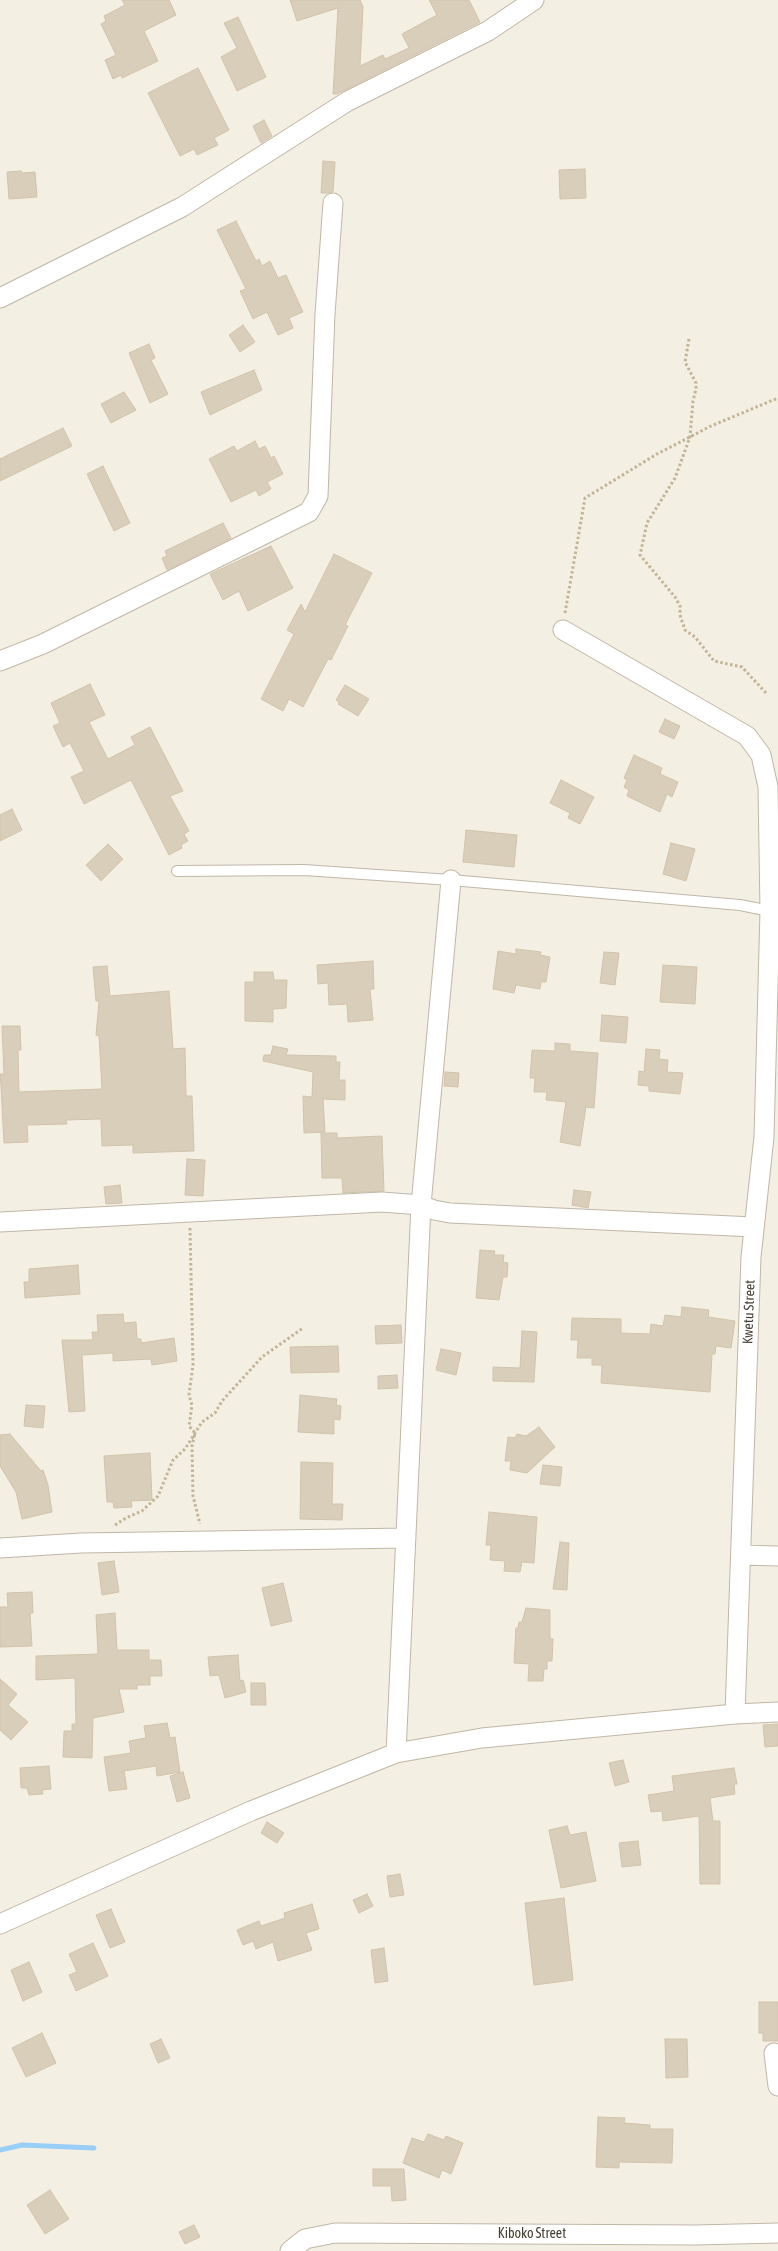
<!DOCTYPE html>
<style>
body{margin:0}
canvas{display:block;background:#f4efe3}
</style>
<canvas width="778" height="2251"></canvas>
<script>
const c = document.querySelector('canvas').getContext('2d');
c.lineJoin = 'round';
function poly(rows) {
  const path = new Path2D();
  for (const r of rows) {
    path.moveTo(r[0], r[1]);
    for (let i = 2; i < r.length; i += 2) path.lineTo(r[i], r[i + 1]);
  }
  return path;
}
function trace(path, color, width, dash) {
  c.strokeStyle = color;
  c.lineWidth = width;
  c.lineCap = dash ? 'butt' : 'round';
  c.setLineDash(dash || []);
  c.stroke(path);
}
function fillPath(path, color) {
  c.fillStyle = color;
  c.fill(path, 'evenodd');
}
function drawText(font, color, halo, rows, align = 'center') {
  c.font = font + ' "Asap Condensed",sans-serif';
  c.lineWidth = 4;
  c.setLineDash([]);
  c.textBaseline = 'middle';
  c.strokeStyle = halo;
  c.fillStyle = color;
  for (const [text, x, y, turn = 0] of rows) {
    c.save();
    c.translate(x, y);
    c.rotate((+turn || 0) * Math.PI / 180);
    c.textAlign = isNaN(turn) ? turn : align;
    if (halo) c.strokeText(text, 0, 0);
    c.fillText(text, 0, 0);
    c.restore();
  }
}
const stream = poly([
 [0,2150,22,2145,94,2148]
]);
const building = poly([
 [122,0,169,0,176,15,144,31,158,61,122,78,121,75,113,79,105,60,116,55,101,24,106,21,104,16,125,5,122,0],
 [290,0,360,0,363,7,360,66,383,55,385,59,409,48,402,34,437,15,429,0,469,0,480,22,337,94,333,94,338,8,297,21,290,0],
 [238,17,266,77,237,91,221,57,237,48,224,23,238,17],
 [198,68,229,130,214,138,218,145,197,155,194,149,180,156,148,93,198,68],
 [264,120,272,136,261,143,253,126,264,120],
 [323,161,335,162,333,192,327,193,321,193,323,161],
 [585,169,586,198,560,199,559,170,585,169],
 [21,171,21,173,35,172,37,197,9,199,7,172,21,171],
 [236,221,256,261,259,259,262,266,270,261,278,278,286,275,303,312,289,318,293,328,278,335,267,312,253,319,240,291,246,289,217,230,236,221],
 [243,325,255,342,240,352,229,335,243,325],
 [149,344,155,358,151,360,168,394,150,403,129,353,149,344],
 [254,370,262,390,210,415,201,392,254,370],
 [124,392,136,410,111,423,101,404,124,392],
 [63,428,72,446,0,481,0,459,63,428],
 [255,441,259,449,265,446,271,458,274,456,283,474,267,482,271,489,259,496,256,490,231,502,209,459,234,446,237,451,255,441],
 [103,466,130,523,114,531,87,474,103,466],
 [223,523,231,538,167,570,162,558,167,556,165,551,223,523],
 [271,546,293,588,248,611,239,591,223,600,210,574,271,546],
 [334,554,372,573,345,625,348,626,331,660,328,659,303,707,289,699,283,711,261,699,294,634,287,630,301,604,305,612,334,554],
 [90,684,105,715,89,722,108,759,135,745,131,737,150,727,183,791,170,796,189,831,184,834,188,841,181,845,182,848,169,855,131,780,84,804,71,777,84,771,70,743,63,747,53,726,60,723,51,703,90,684],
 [345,685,369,699,358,716,338,704,339,702,336,700,345,685],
 [665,719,680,726,674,739,659,732,665,719],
 [634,755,662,768,660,774,678,782,672,797,667,794,660,812,627,796,629,790,624,787,627,780,624,778,634,755],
 [561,780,594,797,580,824,568,818,570,813,550,803,561,780],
 [12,809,22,830,0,841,0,815,12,809],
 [466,830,517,835,514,867,463,862,466,830],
 [671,843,695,849,686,881,663,874,671,843],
 [108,844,123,859,101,881,86,865,108,844],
 [516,949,541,952,540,955,550,957,546,982,541,982,540,989,516,985,514,993,493,989,498,951,516,954,516,949],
 [604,952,619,953,615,985,600,983,604,952],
 [373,961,374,989,370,989,373,1020,348,1022,347,1004,329,1005,328,983,318,984,317,965,373,961],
 [663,965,697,967,695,1004,660,1002,663,965],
 [107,966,110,996,169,991,173,1049,185,1048,186,1096,192,1096,194,1151,133,1153,133,1145,102,1146,101,1119,66,1120,67,1124,27,1125,28,1142,4,1143,1,1086,0,1074,4,1074,2,1026,20,1026,21,1050,18,1050,19,1092,102,1089,99,1036,96,1035,99,1001,96,1001,93,967,107,966],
 [254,972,273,972,274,980,287,980,286,1008,273,1009,273,1022,245,1021,245,982,254,982,254,972],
 [602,1015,628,1017,626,1043,600,1041,602,1015],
 [555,1043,570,1044,570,1051,598,1053,594,1108,586,1107,580,1146,560,1142,566,1102,546,1100,547,1092,534,1092,535,1078,530,1078,532,1050,555,1051,555,1043],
 [273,1046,288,1049,286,1055,336,1056,336,1062,340,1062,339,1080,345,1080,345,1100,323,1099,325,1132,304,1133,303,1096,312,1097,313,1072,263,1061,264,1055,271,1055,273,1046],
 [646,1049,660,1050,659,1059,668,1060,667,1072,683,1073,680,1094,649,1091,649,1086,638,1085,639,1071,644,1072,646,1049],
 [445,1072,459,1073,458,1087,444,1086,445,1072],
 [321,1133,337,1133,337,1138,382,1136,384,1191,343,1193,342,1178,322,1178,321,1133],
 [187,1159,205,1160,203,1196,185,1195,187,1159],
 [120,1185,122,1203,106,1204,104,1187,120,1185],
 [574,1190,591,1192,588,1208,572,1205,574,1190],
 [480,1250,495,1251,494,1255,504,1255,503,1262,508,1263,507,1277,503,1277,499,1300,476,1298,480,1250],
 [78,1265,80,1294,25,1298,24,1282,29,1282,29,1269,78,1265],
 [682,1307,709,1310,708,1317,735,1321,731,1348,716,1346,715,1354,712,1354,710,1392,601,1383,602,1365,592,1365,592,1358,577,1358,578,1340,571,1340,572,1318,621,1319,621,1333,650,1334,651,1324,663,1326,665,1315,681,1317,682,1307],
 [123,1314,124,1323,136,1322,137,1339,141,1339,141,1343,174,1338,177,1361,152,1365,151,1359,113,1361,113,1353,82,1355,85,1411,69,1412,62,1340,93,1340,92,1332,98,1332,97,1315,123,1314],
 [401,1325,402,1343,376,1344,375,1326,401,1325],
 [522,1331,537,1332,534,1382,493,1381,493,1367,520,1368,522,1331],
 [338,1346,339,1372,291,1373,290,1347,338,1346],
 [441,1349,461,1353,456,1375,436,1370,441,1349],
 [397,1375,398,1388,378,1389,378,1376,397,1375],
 [300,1395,337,1399,336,1405,341,1406,340,1420,334,1419,334,1434,298,1432,300,1395],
 [26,1405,45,1406,43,1428,24,1426,26,1405],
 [539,1427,555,1447,527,1473,510,1470,511,1461,505,1461,508,1437,515,1438,517,1434,526,1436,539,1427],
 [10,1434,41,1471,43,1470,48,1485,52,1512,22,1519,16,1492,0,1466,0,1435,10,1434],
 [150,1453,152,1500,131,1501,132,1507,114,1508,113,1502,107,1502,104,1456,150,1453],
 [301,1462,333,1463,332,1504,343,1504,342,1520,300,1519,301,1462],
 [543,1465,562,1467,560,1486,540,1484,543,1465],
 [489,1512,537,1517,534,1563,522,1562,520,1572,504,1571,505,1561,490,1560,491,1545,486,1545,489,1512],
 [560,1542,569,1543,567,1590,553,1589,560,1542],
 [114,1561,119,1592,102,1595,98,1563,114,1561],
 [283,1583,292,1621,271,1626,262,1588,283,1583],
 [32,1592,33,1613,30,1613,32,1646,0,1647,0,1607,8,1607,7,1593,32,1592],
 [526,1608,550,1610,550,1639,553,1639,552,1661,547,1661,547,1669,544,1669,543,1681,528,1681,529,1664,514,1663,516,1628,518,1628,519,1622,522,1622,526,1608],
 [115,1613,117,1650,149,1650,149,1660,161,1660,162,1676,150,1676,150,1685,137,1685,137,1689,119,1689,124,1712,93,1718,92,1758,63,1757,64,1731,72,1731,72,1724,76,1724,75,1678,36,1680,36,1656,98,1654,96,1615,115,1613],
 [238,1655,240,1681,243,1680,246,1692,225,1698,219,1675,210,1676,208,1657,238,1655],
 [0,1679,17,1694,8,1705,28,1722,11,1740,0,1730,0,1679],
 [251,1683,265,1683,266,1705,251,1705,251,1683],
 [167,1723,170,1738,175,1737,180,1772,157,1776,156,1766,124,1771,127,1789,109,1791,104,1757,131,1753,129,1741,146,1738,144,1726,167,1723],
 [778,1724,778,1746,765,1747,763,1725,778,1724],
 [623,1760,629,1782,615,1786,609,1763,623,1760],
 [49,1766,51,1789,42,1790,43,1794,29,1795,27,1788,21,1788,20,1768,49,1766],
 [734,1768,737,1784,734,1784,735,1794,710,1798,713,1821,720,1821,720,1884,700,1884,699,1816,663,1821,662,1811,651,1812,648,1795,674,1791,672,1776,734,1768],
 [183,1772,190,1798,177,1802,170,1776,183,1772],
 [267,1822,284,1833,277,1843,261,1833,267,1822],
 [567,1826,570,1835,586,1832,596,1881,561,1888,549,1830,567,1826],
 [638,1841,641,1865,622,1867,619,1843,638,1841],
 [400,1874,404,1895,390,1897,387,1876,400,1874],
 [367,1894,373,1906,359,1913,353,1900,367,1894],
 [564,1898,573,1980,534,1985,525,1903,564,1898],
 [312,1904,319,1929,306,1933,312,1950,278,1961,273,1942,256,1949,253,1941,243,1945,237,1930,259,1921,261,1926,285,1918,284,1913,312,1904],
 [111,1909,125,1942,110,1948,96,1915,111,1909],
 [93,1943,108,1976,76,1991,69,1975,77,1972,69,1954,93,1943],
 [384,1948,388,1981,375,1983,371,1950,384,1948],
 [29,1962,42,1992,23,2001,11,1970,29,1962],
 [759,2002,778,2002,778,2041,763,2041,763,2033,759,2033,759,2002],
 [42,2033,56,2063,26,2077,12,2048,42,2033],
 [161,2039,170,2058,158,2063,150,2044,161,2039],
 [665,2039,687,2039,688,2077,666,2078,665,2039],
 [598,2117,625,2118,624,2123,650,2125,650,2129,673,2129,672,2163,619,2162,619,2168,596,2167,598,2117],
 [428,2134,444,2140,446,2136,463,2143,451,2174,442,2170,439,2178,403,2163,412,2138,424,2142,428,2134],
 [373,2169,404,2169,406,2200,392,2201,391,2186,373,2186,373,2169],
 [50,2190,69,2219,45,2234,27,2205,50,2190],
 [194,2225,200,2237,185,2244,179,2232,194,2225]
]);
const path = poly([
 [689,339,685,362,696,383,696,389,693,401,690,437,675,478,647,523,640,555,675,597,680,606,680,615,685,630,695,637,714,661,742,667,767,694],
 [565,613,585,498,657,454,711,426,778,398],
 [190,1228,193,1365,189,1395,192,1405,189,1426,195,1433,192,1446,193,1496,200,1524],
 [115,1525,126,1518,142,1511,158,1496,173,1460,185,1449,202,1422,215,1413,222,1401,262,1357,303,1328]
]);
const service = poly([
 [177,871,304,870,451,880,740,905,770,911]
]);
const minor = poly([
 [0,298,182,207,348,101,488,31,534,0],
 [563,630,747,736,761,755,768,787,770,911,764,1137,751,1257,735,1714],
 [0,661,43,644,309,512,318,496,325,314,333,203],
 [0,1222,382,1202,421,1205,434,1210,450,1213,754,1227],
 [0,1548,81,1543,406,1538],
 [741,1555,778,1556],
 [396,1753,421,1205,451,880],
 [0,1924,251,1811,396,1753,482,1738,735,1714,778,1712],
 [774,2053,778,2086],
 [290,2251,305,2239,335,2233,696,2235,778,2233]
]);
const streetNames = [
 ["Kwetu Street",749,1312,-88],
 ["Kiboko Street",532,2234]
];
trace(stream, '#98cef7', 5);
fillPath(building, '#d9ceba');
trace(building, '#d2c3aa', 1);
trace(service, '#c0b7a5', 12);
trace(minor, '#c0b7a5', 21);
trace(path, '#c3b495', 3, [2.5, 2.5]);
trace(service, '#fff', 10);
trace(minor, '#fff', 19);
drawText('14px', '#463f33', '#fff', streetNames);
</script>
